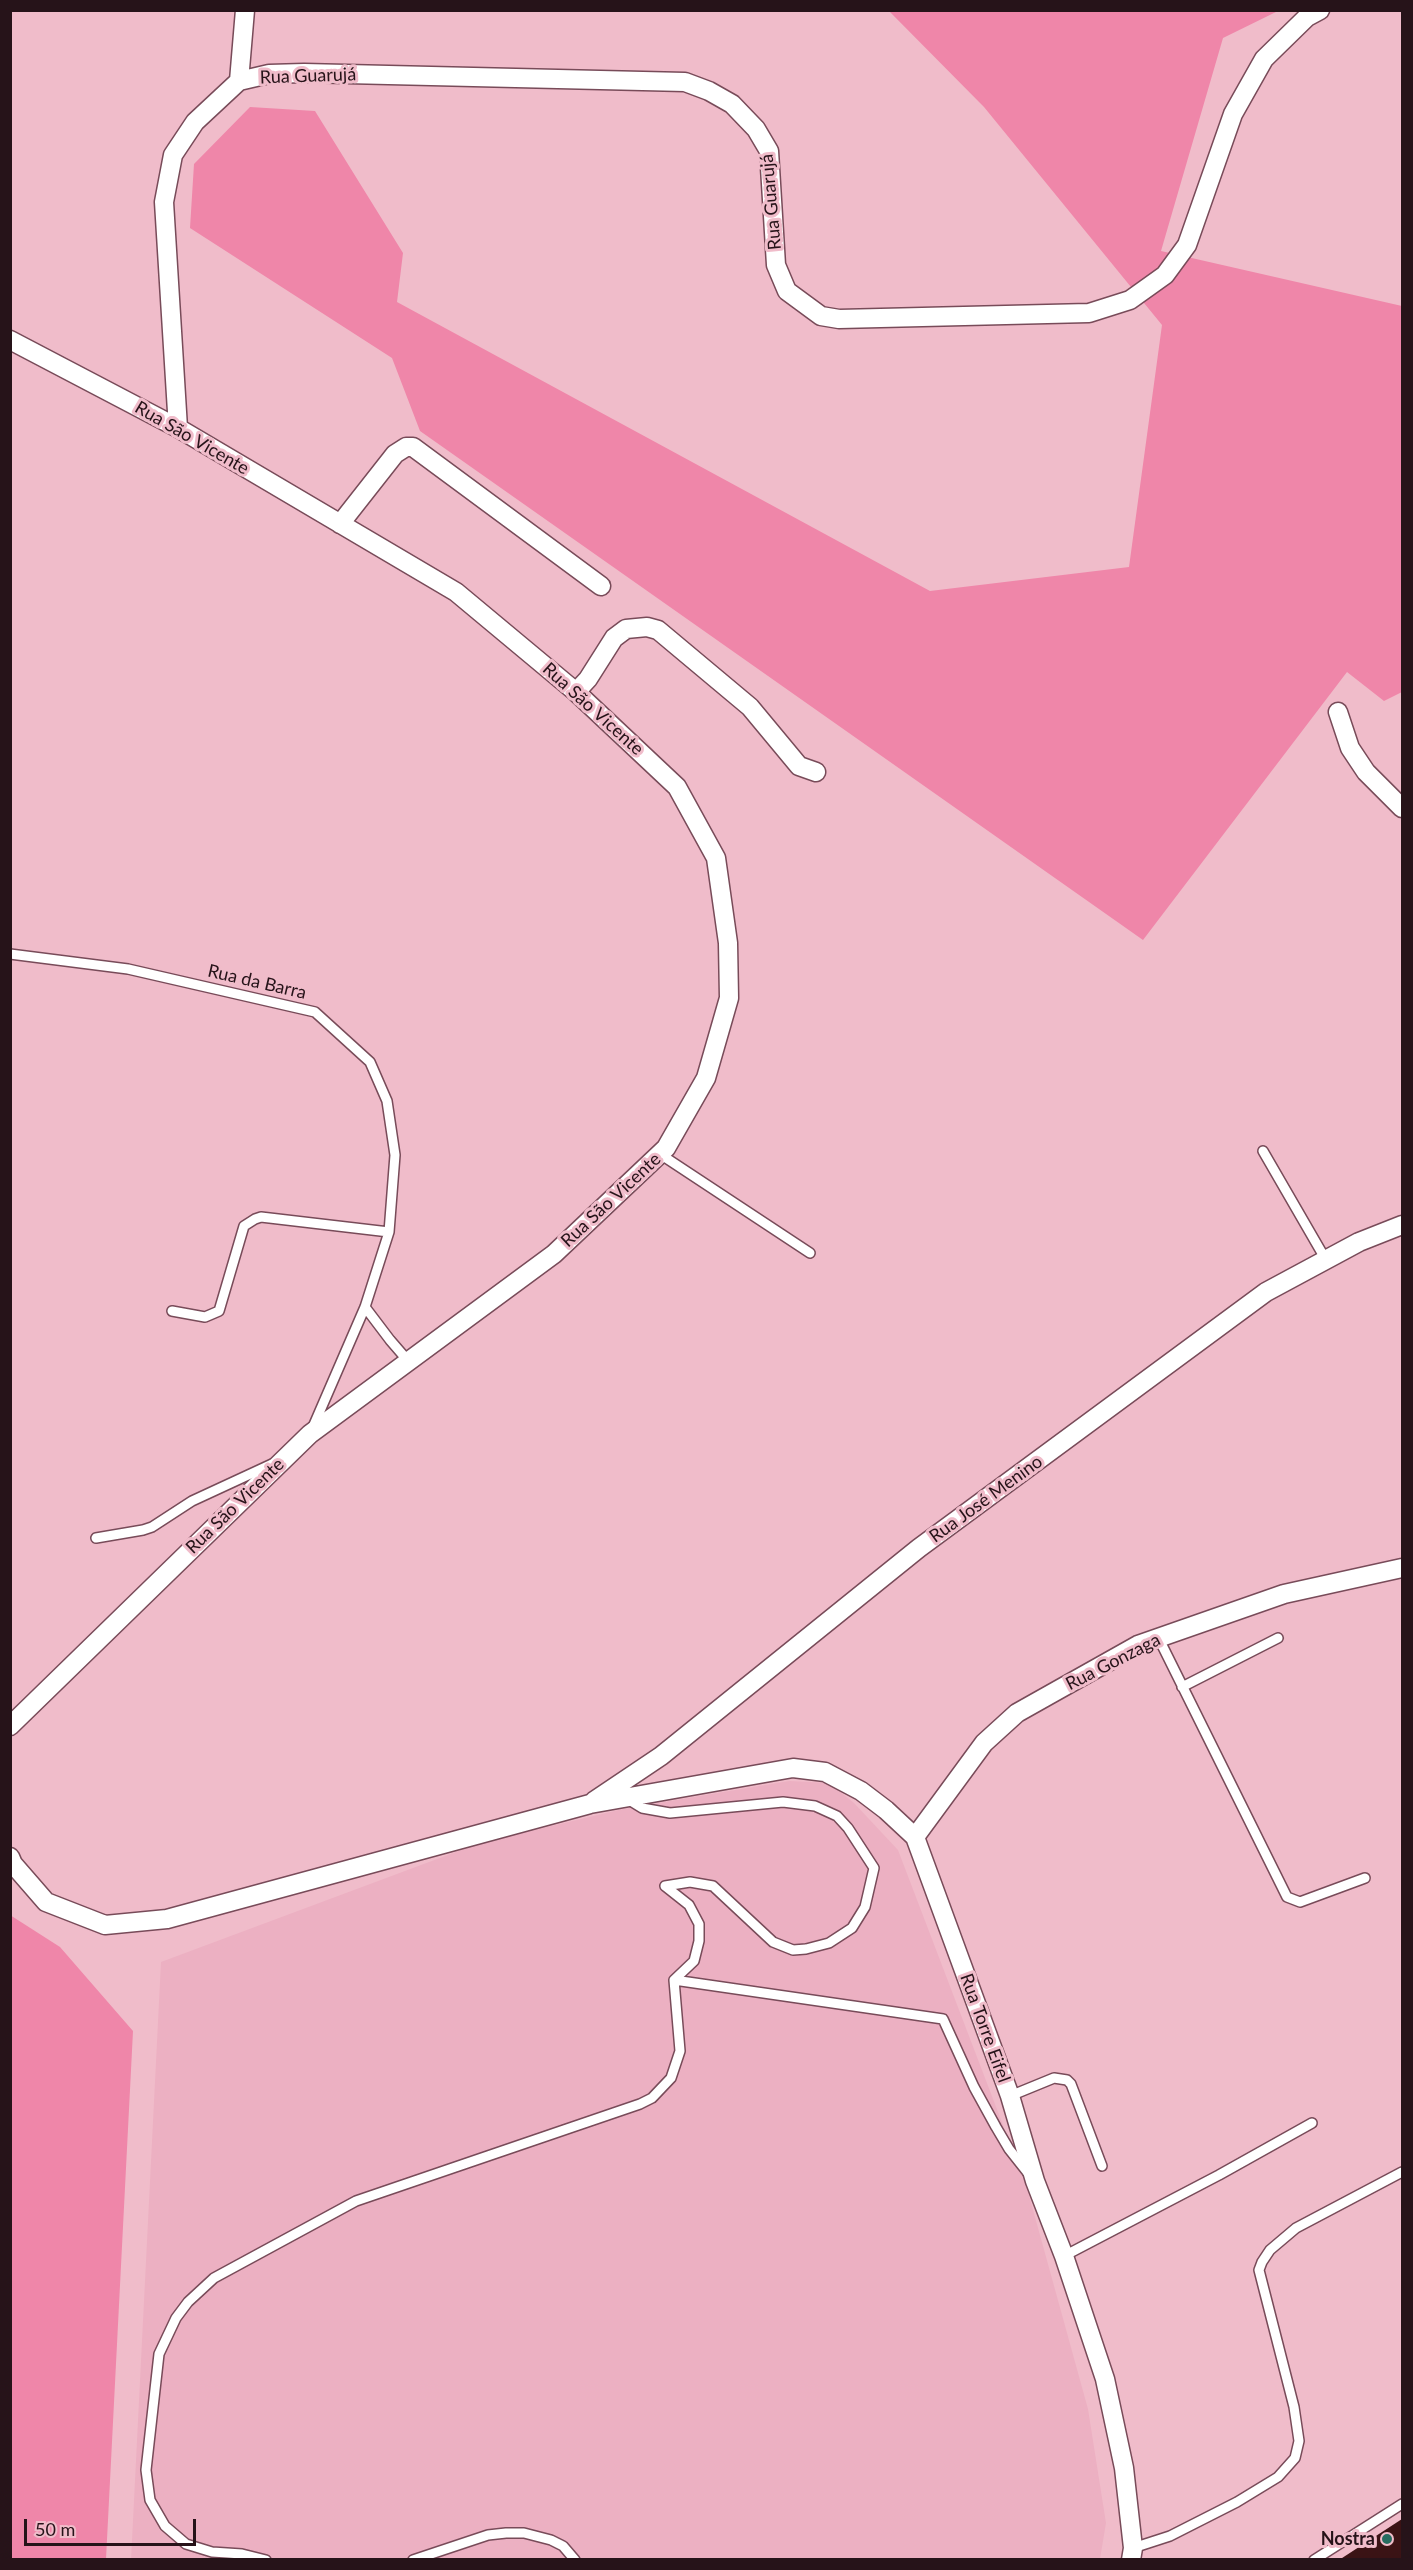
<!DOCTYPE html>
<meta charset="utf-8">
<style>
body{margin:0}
#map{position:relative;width:1413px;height:2570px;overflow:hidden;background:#f0bcca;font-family:Lato,sans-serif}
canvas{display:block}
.frame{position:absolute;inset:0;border:12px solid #261319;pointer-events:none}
.scale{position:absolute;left:24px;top:2519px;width:172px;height:27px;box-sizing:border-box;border:3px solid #261319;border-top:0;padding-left:8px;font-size:18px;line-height:21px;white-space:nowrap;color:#261319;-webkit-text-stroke:4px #f0bcca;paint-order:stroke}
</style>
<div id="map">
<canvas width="1413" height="2570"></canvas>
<div class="frame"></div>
<div class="scale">50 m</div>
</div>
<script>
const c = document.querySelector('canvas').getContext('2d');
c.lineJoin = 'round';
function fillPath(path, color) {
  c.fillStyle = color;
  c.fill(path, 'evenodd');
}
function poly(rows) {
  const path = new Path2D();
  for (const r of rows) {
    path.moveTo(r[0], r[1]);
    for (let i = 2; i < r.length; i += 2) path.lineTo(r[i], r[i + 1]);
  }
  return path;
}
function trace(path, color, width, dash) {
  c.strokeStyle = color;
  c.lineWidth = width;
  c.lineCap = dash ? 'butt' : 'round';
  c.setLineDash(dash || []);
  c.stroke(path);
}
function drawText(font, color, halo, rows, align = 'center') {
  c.font = font + ' Lato,sans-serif';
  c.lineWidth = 6;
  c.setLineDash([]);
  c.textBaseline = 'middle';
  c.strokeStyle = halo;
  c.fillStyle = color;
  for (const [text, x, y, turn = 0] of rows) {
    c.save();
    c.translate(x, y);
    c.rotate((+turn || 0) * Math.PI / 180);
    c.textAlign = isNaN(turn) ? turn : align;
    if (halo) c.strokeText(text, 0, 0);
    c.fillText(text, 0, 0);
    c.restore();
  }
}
const built = poly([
 [789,1781,829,1783,854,1803,898,1850,1027,2188,1088,2409,1106,2523,1100,2559,131,2560,161,1962,480,1843,623,1809]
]);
const green = poly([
 [889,11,1278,11,1223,38,1161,251,1402,306,1402,692,1384,701,1347,672,1143,940,420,431,392,358,190,228,194,164,250,107,315,111,403,253,397,302,930,591,1129,567,1162,325,984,107],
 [10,1915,60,1947,133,2031,106,2559,11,2559]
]);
const building = poly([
 [1402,2519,1402,2560,1339,2560]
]);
const service = poly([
 [10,954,128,969,315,1012,370,1062,387,1101,395,1155,389,1232,365,1307,313,1427],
 [1263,1151,1326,1260],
 [660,1154,810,1253],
 [365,1307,390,1340,409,1362],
 [172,1311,205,1317,219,1311,244,1226,255,1219,261,1217,389,1232],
 [96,1538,143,1530,152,1527,192,1501,272,1464],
 [1158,1637,1287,1897,1300,1902,1365,1878],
 [1182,1687,1278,1638],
 [629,1800,642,1808,670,1813,783,1802,815,1806,837,1816,848,1828,874,1868,865,1907,852,1928,829,1943,806,1949,793,1950,773,1942,713,1886,690,1882,665,1886],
 [665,1886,689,1905,699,1924,699,1941,694,1961,674,1980],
 [674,1980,943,2019,974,2087,996,2127,1009,2149,1028,2173],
 [1010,2096,1054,2078,1067,2080,1071,2084,1102,2166],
 [1064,2256,1219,2175,1312,2123],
 [1133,2548,1170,2536,1237,2502,1278,2477,1295,2458,1299,2441,1294,2407,1259,2270,1262,2262,1270,2250,1296,2228,1402,2172],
 [266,2560,242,2554,212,2552,186,2544,165,2526,150,2500,146,2470,159,2354,176,2318,188,2302,214,2278,356,2201,640,2104,652,2098,671,2078,680,2051,674,1980],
 [413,2560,488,2535,506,2533,524,2533,551,2540,563,2546,575,2560],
 [1314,2560,1402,2504]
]);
const minor = poly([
 [239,81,245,10],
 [10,340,178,428,456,592,576,692,677,787,716,858,728,943,729,998,706,1078,666,1148,554,1254,310,1434,10,1726],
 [178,428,164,202,173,155,195,122,239,81,269,74,304,73,685,82,709,91,732,104,756,129,769,151,776,265,787,291,821,316,839,319,1089,313,1130,300,1165,275,1187,245,1233,114,1264,59,1307,17,1320,10],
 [340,524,395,454,406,447,413,447,601,586],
 [576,692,588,679,614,638,626,629,647,627,658,630,750,707,799,766,816,772],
 [1338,712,1350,748,1366,772,1402,808],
 [594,1801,661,1756,919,1548,1266,1292,1359,1242,1402,1225],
 [915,1837,984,1743,1017,1713,1138,1645,1284,1594,1402,1568],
 [10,1857,13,1864,46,1902,105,1925,167,1919,590,1804,793,1768,825,1772,861,1791,886,1810,915,1837,1010,2096,1035,2181,1064,2256,1105,2379,1124,2468,1133,2548,1131,2560]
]);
const markers = [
 [1387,2539,6,"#266c60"]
];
const streetNames = [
 ["Rua Guarujá",308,76,-2],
 ["Rua Guarujá",771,202,-95],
 ["Rua São Vicente",192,438,30],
 ["Rua São Vicente",593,709,42],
 ["Rua da Barra",257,982,13],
 ["Rua São Vicente",611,1200,-43],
 ["Rua José Menino",986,1499,-36],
 ["Rua São Vicente",235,1506,-44],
 ["Rua Gonzaga",1113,1662,-27],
 ["Rua Torre Eifel",985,2028,70]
];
const poiNames = [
 ["Nostra",1375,2539]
];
fillPath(built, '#ecb0c2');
fillPath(green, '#ef86a9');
fillPath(building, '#3b1315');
trace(service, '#784b59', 12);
trace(minor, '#784b59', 21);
trace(service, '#fff', 9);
trace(minor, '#fff', 18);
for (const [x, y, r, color] of markers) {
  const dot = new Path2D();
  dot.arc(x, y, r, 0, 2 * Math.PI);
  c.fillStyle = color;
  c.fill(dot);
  trace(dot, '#f0bcca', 2);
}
drawText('18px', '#261319', '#f0bcca', streetNames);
drawText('bold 18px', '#261319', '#f0bcca', poiNames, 'right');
</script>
